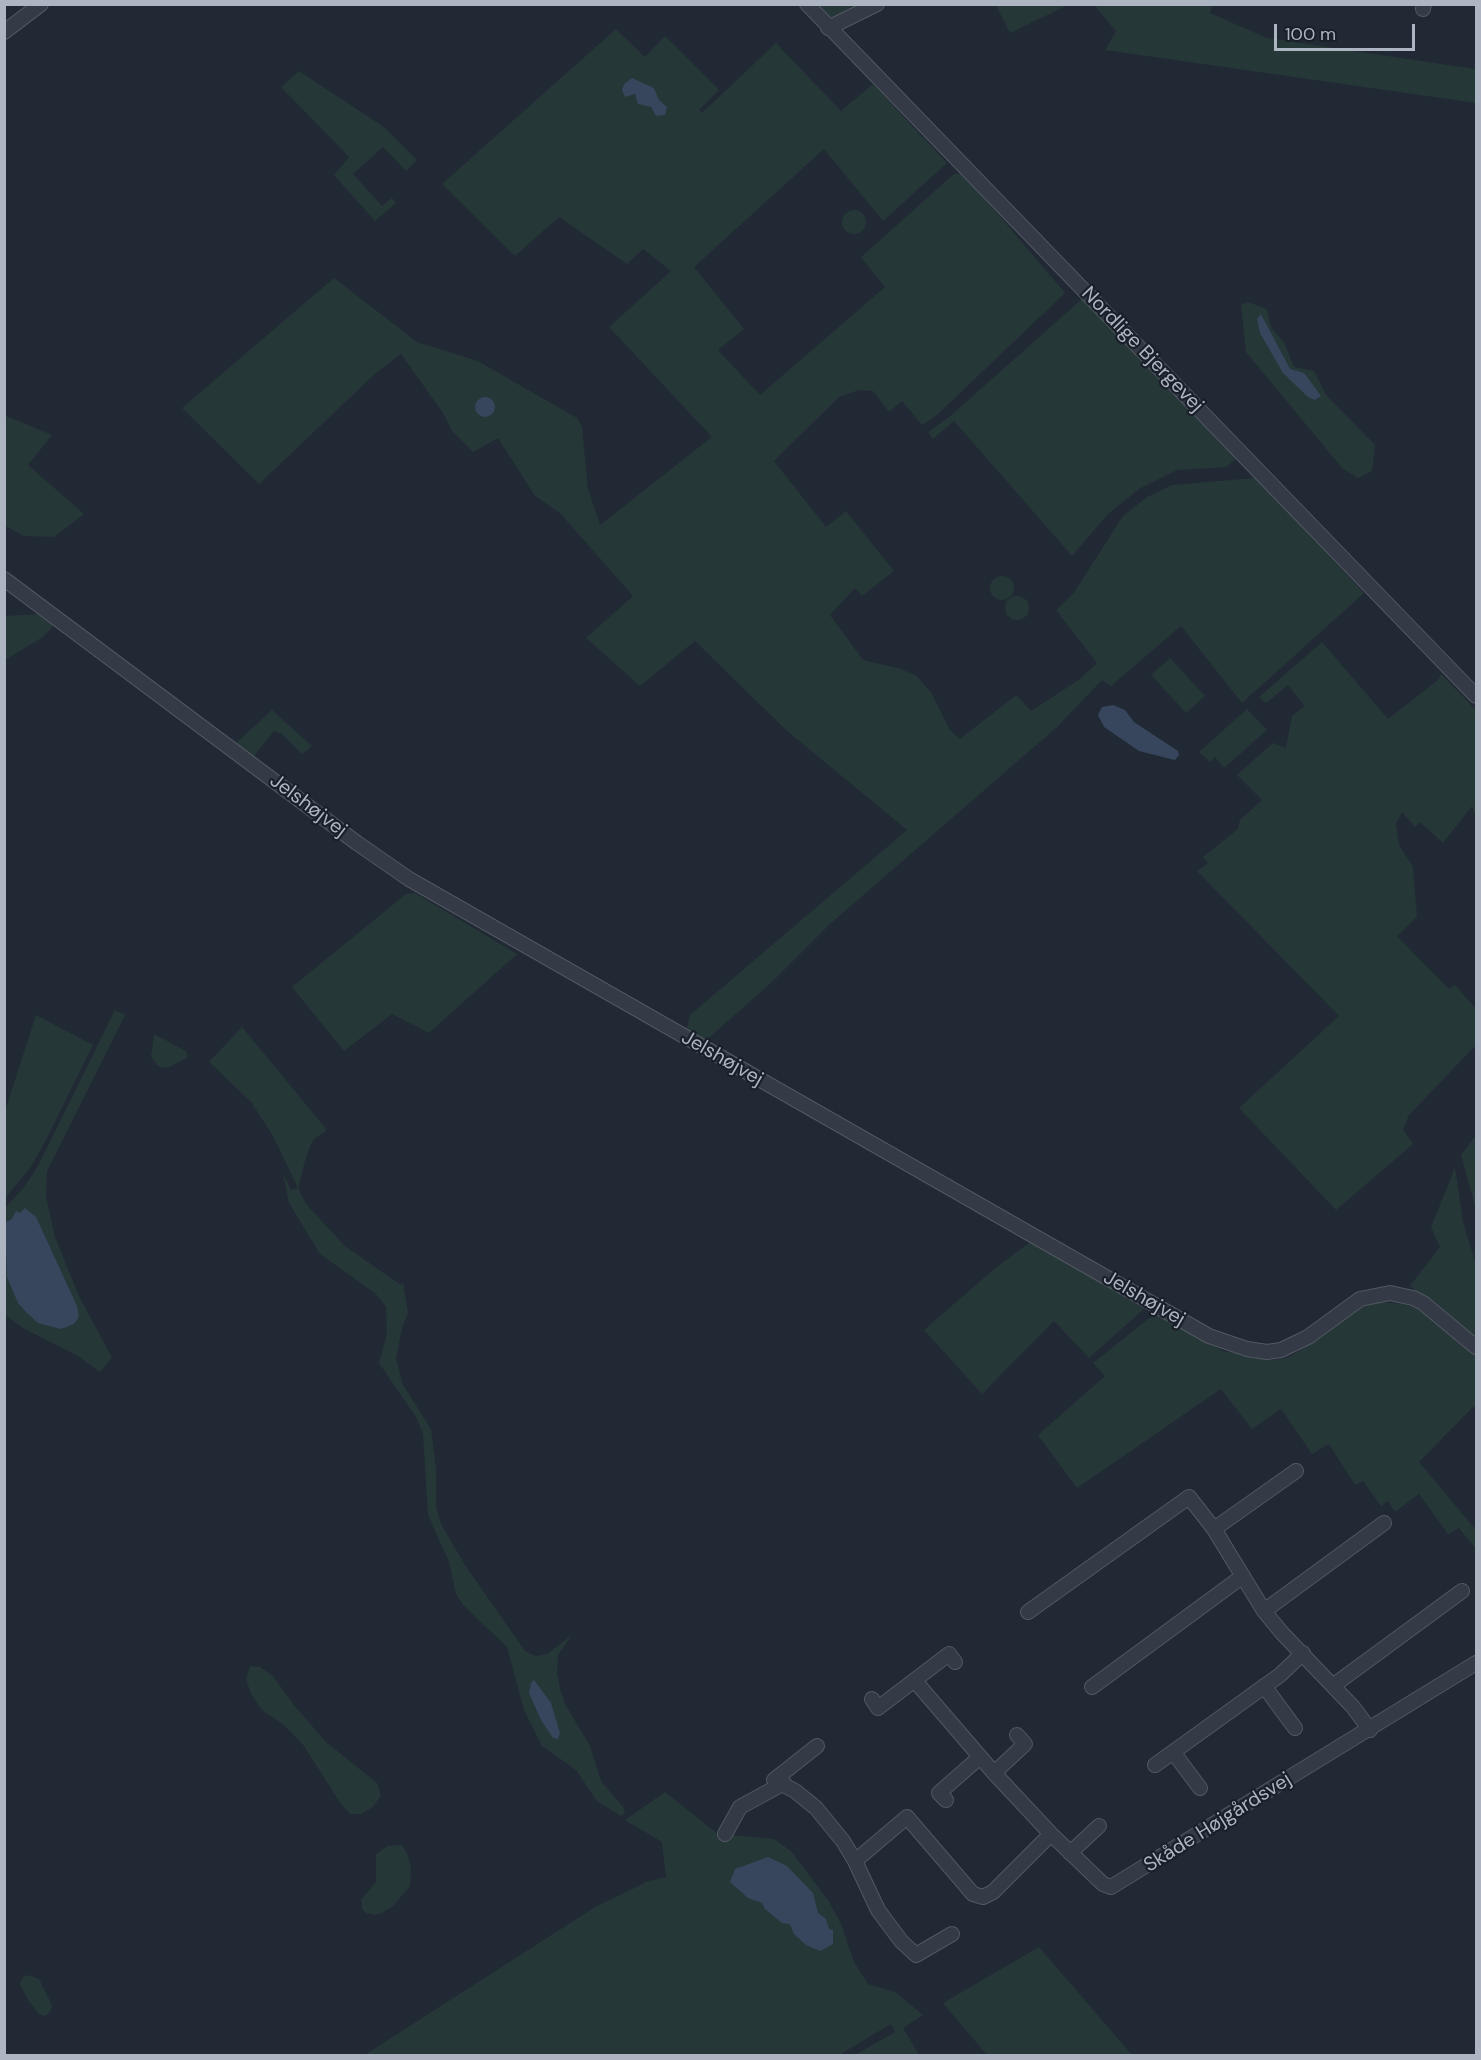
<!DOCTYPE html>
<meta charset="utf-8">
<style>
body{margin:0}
#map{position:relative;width:1481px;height:2060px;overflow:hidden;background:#212935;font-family:"DM Sans",sans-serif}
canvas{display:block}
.frame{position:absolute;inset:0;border:6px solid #aeb5c2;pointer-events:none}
.scale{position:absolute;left:1274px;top:24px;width:141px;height:27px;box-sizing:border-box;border:3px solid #aeb5c2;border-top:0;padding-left:8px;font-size:18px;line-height:21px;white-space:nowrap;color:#aeb5c2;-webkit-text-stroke:4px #1a202a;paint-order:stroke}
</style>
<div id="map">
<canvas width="1481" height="2060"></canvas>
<div class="frame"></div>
<div class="scale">100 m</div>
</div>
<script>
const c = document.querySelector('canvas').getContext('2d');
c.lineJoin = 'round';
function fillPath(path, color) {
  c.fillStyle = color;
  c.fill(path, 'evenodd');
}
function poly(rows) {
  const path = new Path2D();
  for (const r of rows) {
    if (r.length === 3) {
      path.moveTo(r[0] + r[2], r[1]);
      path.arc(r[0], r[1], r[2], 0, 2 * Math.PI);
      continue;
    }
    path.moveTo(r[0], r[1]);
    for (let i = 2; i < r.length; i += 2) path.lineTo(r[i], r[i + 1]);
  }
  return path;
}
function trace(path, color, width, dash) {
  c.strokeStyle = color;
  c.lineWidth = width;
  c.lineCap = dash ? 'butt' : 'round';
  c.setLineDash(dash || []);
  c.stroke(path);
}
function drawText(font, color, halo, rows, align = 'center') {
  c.font = font + ' "DM Sans",sans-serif';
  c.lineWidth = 4.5;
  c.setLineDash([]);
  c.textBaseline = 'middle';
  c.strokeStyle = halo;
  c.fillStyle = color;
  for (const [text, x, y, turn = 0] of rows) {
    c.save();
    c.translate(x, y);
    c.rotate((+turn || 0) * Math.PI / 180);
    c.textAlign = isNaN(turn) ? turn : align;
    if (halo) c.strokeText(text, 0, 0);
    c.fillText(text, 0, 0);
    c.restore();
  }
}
const green = poly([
 [816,5,862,5,829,20],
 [996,5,1068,5,1010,33],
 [1094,5,1212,5,1210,13,1267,38,1475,69,1476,57,1476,103,1105,50,1116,31],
 [616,29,645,57,665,36,719,90,699,110,702,113,776,43,841,111,873,84,947,163,883,221,824,149,694,267,744,329,718,350,760,395,885,287,861,257,954,174,961,174,986,200,1065,293,938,414,922,425,902,401,889,412,873,391,859,390,839,397,774,461,826,527,846,511,894,571,862,596,855,588,830,615,863,660,901,669,917,676,932,694,950,730,960,739,1016,695,1031,711,1080,679,1097,663,1056,610,1073,594,1123,516,1147,497,1172,485,1255,478,1364,593,1242,703,1181,626,1111,686,1102,680,1057,727,830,924,772,982,703,1043,686,1031,690,1015,907,830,786,730,695,641,640,686,586,638,633,596,560,513,535,496,498,438,473,452,452,431,443,413,401,354,376,373,259,484,182,408,334,278,417,342,478,361,577,418,582,427,588,489,600,525,712,437,609,327,671,271,643,249,627,264,559,217,515,256,442,184],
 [299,71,384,127,417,160,406,171,383,147,353,174,382,206,392,198,396,203,375,221,334,175,349,157,281,87],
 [854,222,12],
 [1082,299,1236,459,1226,467,1177,470,1139,489,1108,514,1072,556,954,421,933,439,928,432,949,417],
 [1248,302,1267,309,1271,327,1285,344,1294,367,1314,371,1326,395,1375,445,1372,471,1358,478,1342,468,1246,352,1241,305],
 [4,415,52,435,28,465,84,514,54,537,24,536,5,526],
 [1002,588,12],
 [1017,608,12],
 [42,614,54,625,43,637,5,660,4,616],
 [1322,642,1388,719,1438,680,1441,674,1476,710,1476,816,1472,806,1443,843,1420,822,1415,827,1402,812,1396,824,1399,845,1413,867,1417,917,1397,936,1449,989,1455,985,1476,1009,1476,1045,1409,1115,1403,1130,1413,1144,1336,1210,1239,1108,1339,1016,1197,871,1208,863,1203,857,1238,829,1240,820,1262,800,1237,775,1273,743,1286,748,1292,716,1305,706,1288,685,1266,703,1259,697],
 [1170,658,1205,696,1186,713,1151,675],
 [1247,709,1267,730,1224,768,1215,757,1210,762,1199,752],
 [272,710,312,746,302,754,282,734,274,731,254,756,236,743],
 [415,893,517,954,429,1033,392,1014,344,1051,292,987,406,894],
 [115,1010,125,1015,47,1171,46,1197,55,1237,78,1294,112,1358,100,1372,78,1356,23,1328,5,1315,5,1208,24,1187,38,1166],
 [36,1015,93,1045,44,1144,30,1168,5,1198,5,1111],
 [242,1027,327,1130,313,1140,306,1157,298,1188,306,1204,346,1247,401,1285,403,1283,408,1313,402,1328,396,1359,403,1385,431,1429,436,1468,436,1506,441,1524,465,1565,525,1651,536,1656,547,1654,572,1635,558,1655,557,1673,560,1688,565,1704,590,1746,601,1781,624,1808,625,1812,621,1816,597,1801,576,1770,542,1746,524,1710,507,1647,463,1605,456,1594,449,1562,428,1515,423,1434,416,1417,379,1363,387,1333,386,1307,376,1294,320,1254,289,1203,283,1173,291,1190,298,1188,273,1136,251,1102,209,1062],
 [154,1034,186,1051,188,1057,170,1067,162,1068,157,1065,151,1057],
 [1476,1135,1476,1209,1461,1155],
 [1455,1168,1463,1222,1476,1265,1476,1338,1410,1286,1440,1247,1431,1227],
 [1033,1240,1144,1309,1089,1358,1054,1321,982,1394,924,1330,993,1270],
 [1376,1302,1405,1304,1427,1314,1476,1355,1476,1404,1419,1462,1476,1530,1476,1549,1459,1528,1448,1534,1419,1494,1395,1512,1388,1501,1381,1506,1363,1481,1355,1485,1329,1444,1312,1454,1281,1409,1252,1429,1221,1389,1077,1488,1038,1435,1105,1376,1093,1363,1148,1319,1159,1314,1223,1351,1273,1360,1287,1358,1301,1350,1357,1309],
 [250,1666,260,1667,273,1676,293,1704,326,1742,377,1783,381,1795,373,1807,361,1814,350,1814,339,1801,304,1746,284,1725,262,1710,251,1694,246,1679],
 [665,1792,718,1834,774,1839,791,1851,828,1900,841,1924,854,1962,868,1984,895,1992,923,2015,903,2028,919,2055,855,2055,895,2032,891,2024,839,2055,363,2056,595,1907,649,1881,666,1877,662,1842,625,1820],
 [402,1845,408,1855,411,1868,410,1886,393,1906,382,1913,375,1915,366,1913,362,1909,361,1900,376,1882,376,1854,388,1846],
 [1039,1947,1132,2055,987,2055,943,2003],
 [29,1975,39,1979,52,2005,51,2011,45,2016,39,2014,28,2000,20,1984,23,1977]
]);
const water = poly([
 [632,78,654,88,659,100,667,107,665,115,656,116,651,107,638,104,635,94,625,97,622,90,624,84],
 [1261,314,1290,369,1304,373,1321,396,1315,400,1308,397,1283,373,1260,333,1257,319],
 [485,407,10],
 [1113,705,1125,710,1134,722,1178,751,1179,755,1175,760,1139,751,1104,727,1098,715,1102,707],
 [25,1208,36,1217,77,1306,79,1317,74,1324,61,1329,38,1323,26,1312,18,1303,7,1277,5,1223,12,1219,16,1211,20,1213],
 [534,1680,551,1703,560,1733,558,1739,553,1738,541,1720,529,1693,531,1683],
 [768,1857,787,1866,813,1893,818,1913,826,1919,829,1929,833,1930,833,1944,820,1951,806,1945,794,1934,790,1924,782,1923,765,1909,762,1903,748,1898,730,1882,735,1869]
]);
const minor = poly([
 [807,4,1476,696],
 [1423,9,1424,4],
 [828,28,877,4],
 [4,32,41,4],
 [4,579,357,843,409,879,1209,1336,1247,1349,1267,1352,1281,1350,1308,1337,1360,1299,1390,1293,1413,1298,1423,1303,1476,1347],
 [1214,1529,1296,1471],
 [1264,1611,1384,1523],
 [1028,1612,1189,1497,1214,1529,1264,1611,1282,1633,1353,1707,1370,1730],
 [915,1681,994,1773,1051,1834,1103,1884,1111,1887,1476,1663],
 [1334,1685,1462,1591],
 [1264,1686,1295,1728],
 [1092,1687,1243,1576],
 [872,1699,878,1708,949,1654,955,1662],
 [817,1746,774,1780,795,1791,816,1808,843,1841,855,1861,907,1817,973,1894,983,1897,993,1892,1051,1834],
 [1173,1752,1200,1788],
 [1155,1765,1280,1675,1303,1653],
 [994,1773,1025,1744,1017,1735],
 [946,1800,939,1793,980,1757],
 [725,1834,740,1807,784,1783],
 [1070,1853,1099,1826],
 [855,1861,878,1910,901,1941,916,1955,952,1934]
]);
const streetNames = [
 ["Nordlige Bjergevej",1142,350,46],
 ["Jelshøjvej",308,806,37],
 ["Jelshøjvej",722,1059,30],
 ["Jelshøjvej",1144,1299,30],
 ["Skåde Højgårdsvej",1218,1823,-32]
];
fillPath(green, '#263738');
fillPath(water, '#37465d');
trace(minor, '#525863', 16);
trace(minor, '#343b46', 14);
drawText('20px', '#aeb5c2', '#1a202a', streetNames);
</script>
